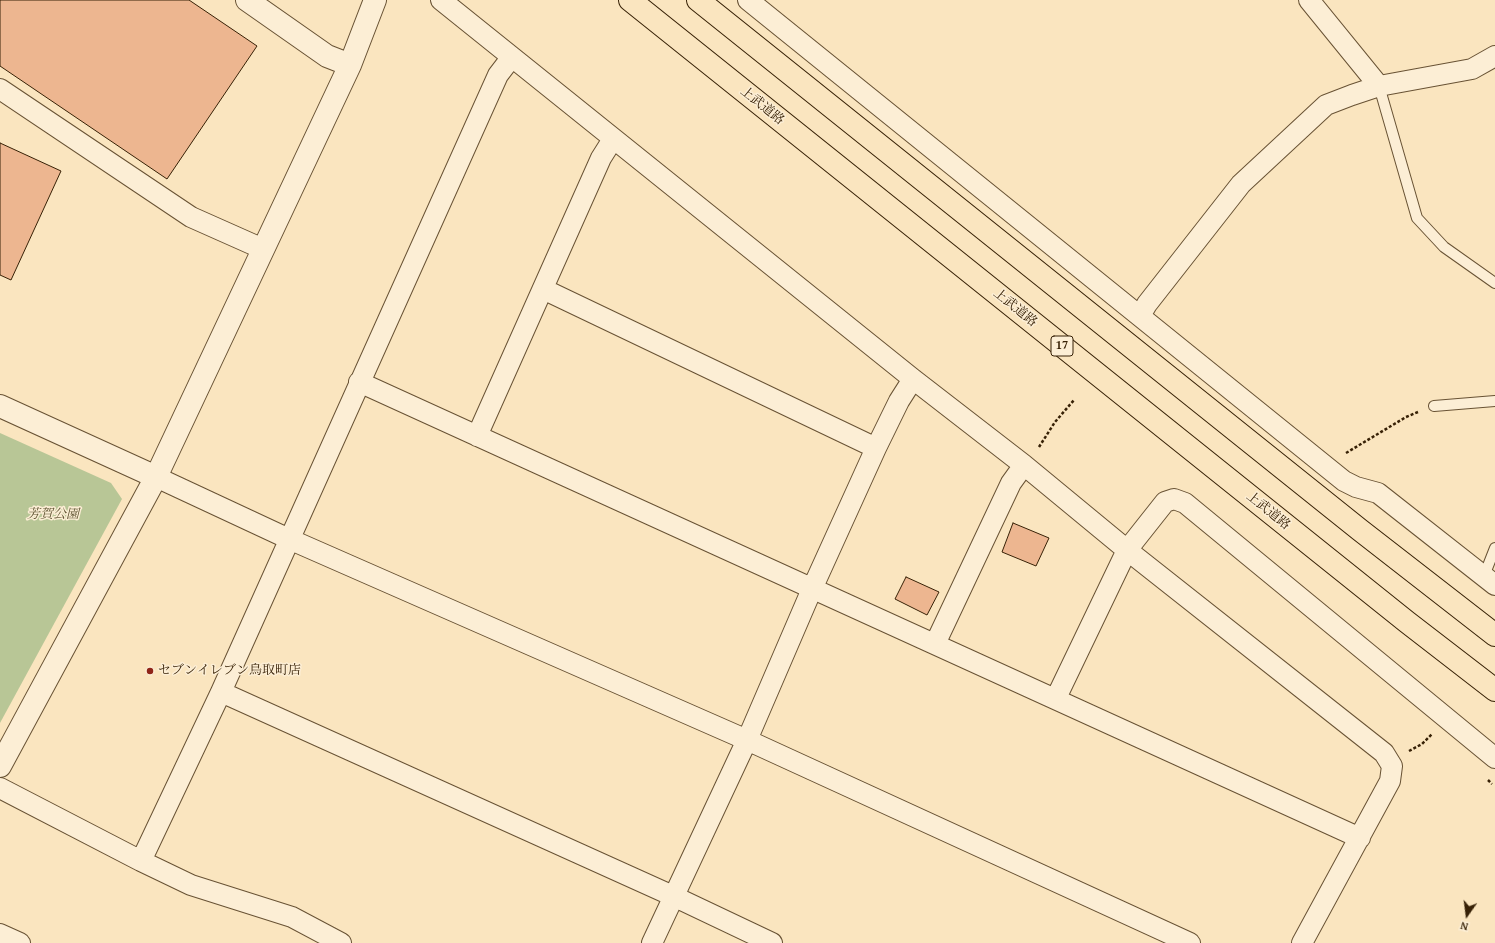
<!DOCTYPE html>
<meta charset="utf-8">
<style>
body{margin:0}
#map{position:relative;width:1495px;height:943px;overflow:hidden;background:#fae5bf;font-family:"Gentium Book Plus",serif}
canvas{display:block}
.north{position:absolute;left:1447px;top:895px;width:40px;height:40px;-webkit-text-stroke:3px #fceed5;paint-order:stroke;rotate:194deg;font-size:11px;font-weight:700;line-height:16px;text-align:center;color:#372106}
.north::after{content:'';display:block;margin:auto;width:14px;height:18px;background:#372106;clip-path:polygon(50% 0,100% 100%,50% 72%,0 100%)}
</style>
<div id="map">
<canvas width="1495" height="943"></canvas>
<div class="north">N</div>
</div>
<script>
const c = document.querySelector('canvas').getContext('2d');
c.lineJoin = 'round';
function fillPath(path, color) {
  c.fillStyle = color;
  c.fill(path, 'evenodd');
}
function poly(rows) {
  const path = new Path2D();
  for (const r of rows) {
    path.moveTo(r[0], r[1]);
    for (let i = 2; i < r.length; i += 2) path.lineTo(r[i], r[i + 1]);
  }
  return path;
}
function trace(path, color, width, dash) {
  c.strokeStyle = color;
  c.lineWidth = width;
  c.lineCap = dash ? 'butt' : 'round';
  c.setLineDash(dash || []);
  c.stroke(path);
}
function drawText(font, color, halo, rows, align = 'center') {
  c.font = font + ' "Gentium Book Plus","Noto Serif JP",serif';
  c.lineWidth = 3;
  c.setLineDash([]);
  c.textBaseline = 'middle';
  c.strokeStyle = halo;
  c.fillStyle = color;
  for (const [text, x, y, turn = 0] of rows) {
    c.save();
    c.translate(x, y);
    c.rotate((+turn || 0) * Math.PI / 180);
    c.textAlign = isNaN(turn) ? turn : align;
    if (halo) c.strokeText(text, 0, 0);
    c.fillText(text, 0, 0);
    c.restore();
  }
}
const green = poly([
 [0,433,111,483,122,499,0,723]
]);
const building = poly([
 [0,0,189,0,257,46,167,179,0,66,0,0],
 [0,143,61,171,11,280,0,275,0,143],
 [1013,523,1049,538,1036,566,1002,552,1013,523],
 [906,577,939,592,927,615,895,599,906,577]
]);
const path = poly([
 [1039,447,1055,422,1074,400],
 [1346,453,1406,417,1418,412],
 [1409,751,1422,744,1432,734],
 [1488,780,1492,784]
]);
const service = poly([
 [1379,86,1417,218,1444,247,1495,283],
 [1434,406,1495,401],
 [1484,576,1495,548]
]);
const minor = poly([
 [441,0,913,379,1024,465,1127,550,1384,753,1392,766,1390,781,1302,943],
 [748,0,1344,481,1356,487,1378,493,1495,585],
 [1309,0,1379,86],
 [0,89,191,217,263,249],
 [543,289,876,448],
 [1140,316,1147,304,1241,184,1326,105,1352,95,1379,86,1472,69,1495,56],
 [359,382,1360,838],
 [477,436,601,158,613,139],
 [156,477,289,539,747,740,1190,943],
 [935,644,1011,483,1024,465],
 [221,692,673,896,772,943],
 [1056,698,1127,550,1165,502,1174,499,1185,503,1495,758],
 [0,788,141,861,191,885,292,917,341,943],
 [141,861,221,692,498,75,511,58],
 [0,934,20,943],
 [652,943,747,740,812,589,876,448,899,401,913,379]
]);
const tertiary = poly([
 [247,0,327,56,350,65],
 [0,406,156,477],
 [0,766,156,477,350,65,375,0]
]);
const trunk = poly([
 [630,0,1407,622,1495,690],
 [698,0,1360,530,1495,635]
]);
const markers = [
 [150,671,4,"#8f2418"]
];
const shields = [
 [1062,346,22]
];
const shieldNames = [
 ["17",1062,346]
];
const streetNames = [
 ["上武道路",762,106,39],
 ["上武道路",1015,308,39],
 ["上武道路",1268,511,39]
];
const parkNames = [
 ["芳賀公園",53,515]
];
const poiNames = [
 ["セブンイレブン鳥取町店",158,671]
];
fillPath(green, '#b8c696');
fillPath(building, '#edb690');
trace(building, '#372106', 1);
trace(service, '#685234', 12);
trace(minor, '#685234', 22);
trace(tertiary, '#685234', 24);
trace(trunk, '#372106', 24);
trace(path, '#372106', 2.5, [3, 2]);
trace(service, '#fceed5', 10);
trace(minor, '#fceed5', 20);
trace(tertiary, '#fceed5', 22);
trace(trunk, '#fae5bf', 22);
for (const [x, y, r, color] of markers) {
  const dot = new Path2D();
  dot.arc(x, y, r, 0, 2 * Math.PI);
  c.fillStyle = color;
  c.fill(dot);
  trace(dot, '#fceed5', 1.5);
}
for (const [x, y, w] of shields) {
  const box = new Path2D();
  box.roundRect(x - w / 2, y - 10, w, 20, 3);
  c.fillStyle = '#fceed5';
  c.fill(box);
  trace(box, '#372106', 1);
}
drawText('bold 12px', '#372106', null, shieldNames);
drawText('13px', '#372106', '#fceed5', streetNames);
drawText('italic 13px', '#5e5331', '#fceed5', parkNames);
drawText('13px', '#372106', '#fceed5', poiNames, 'left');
</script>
